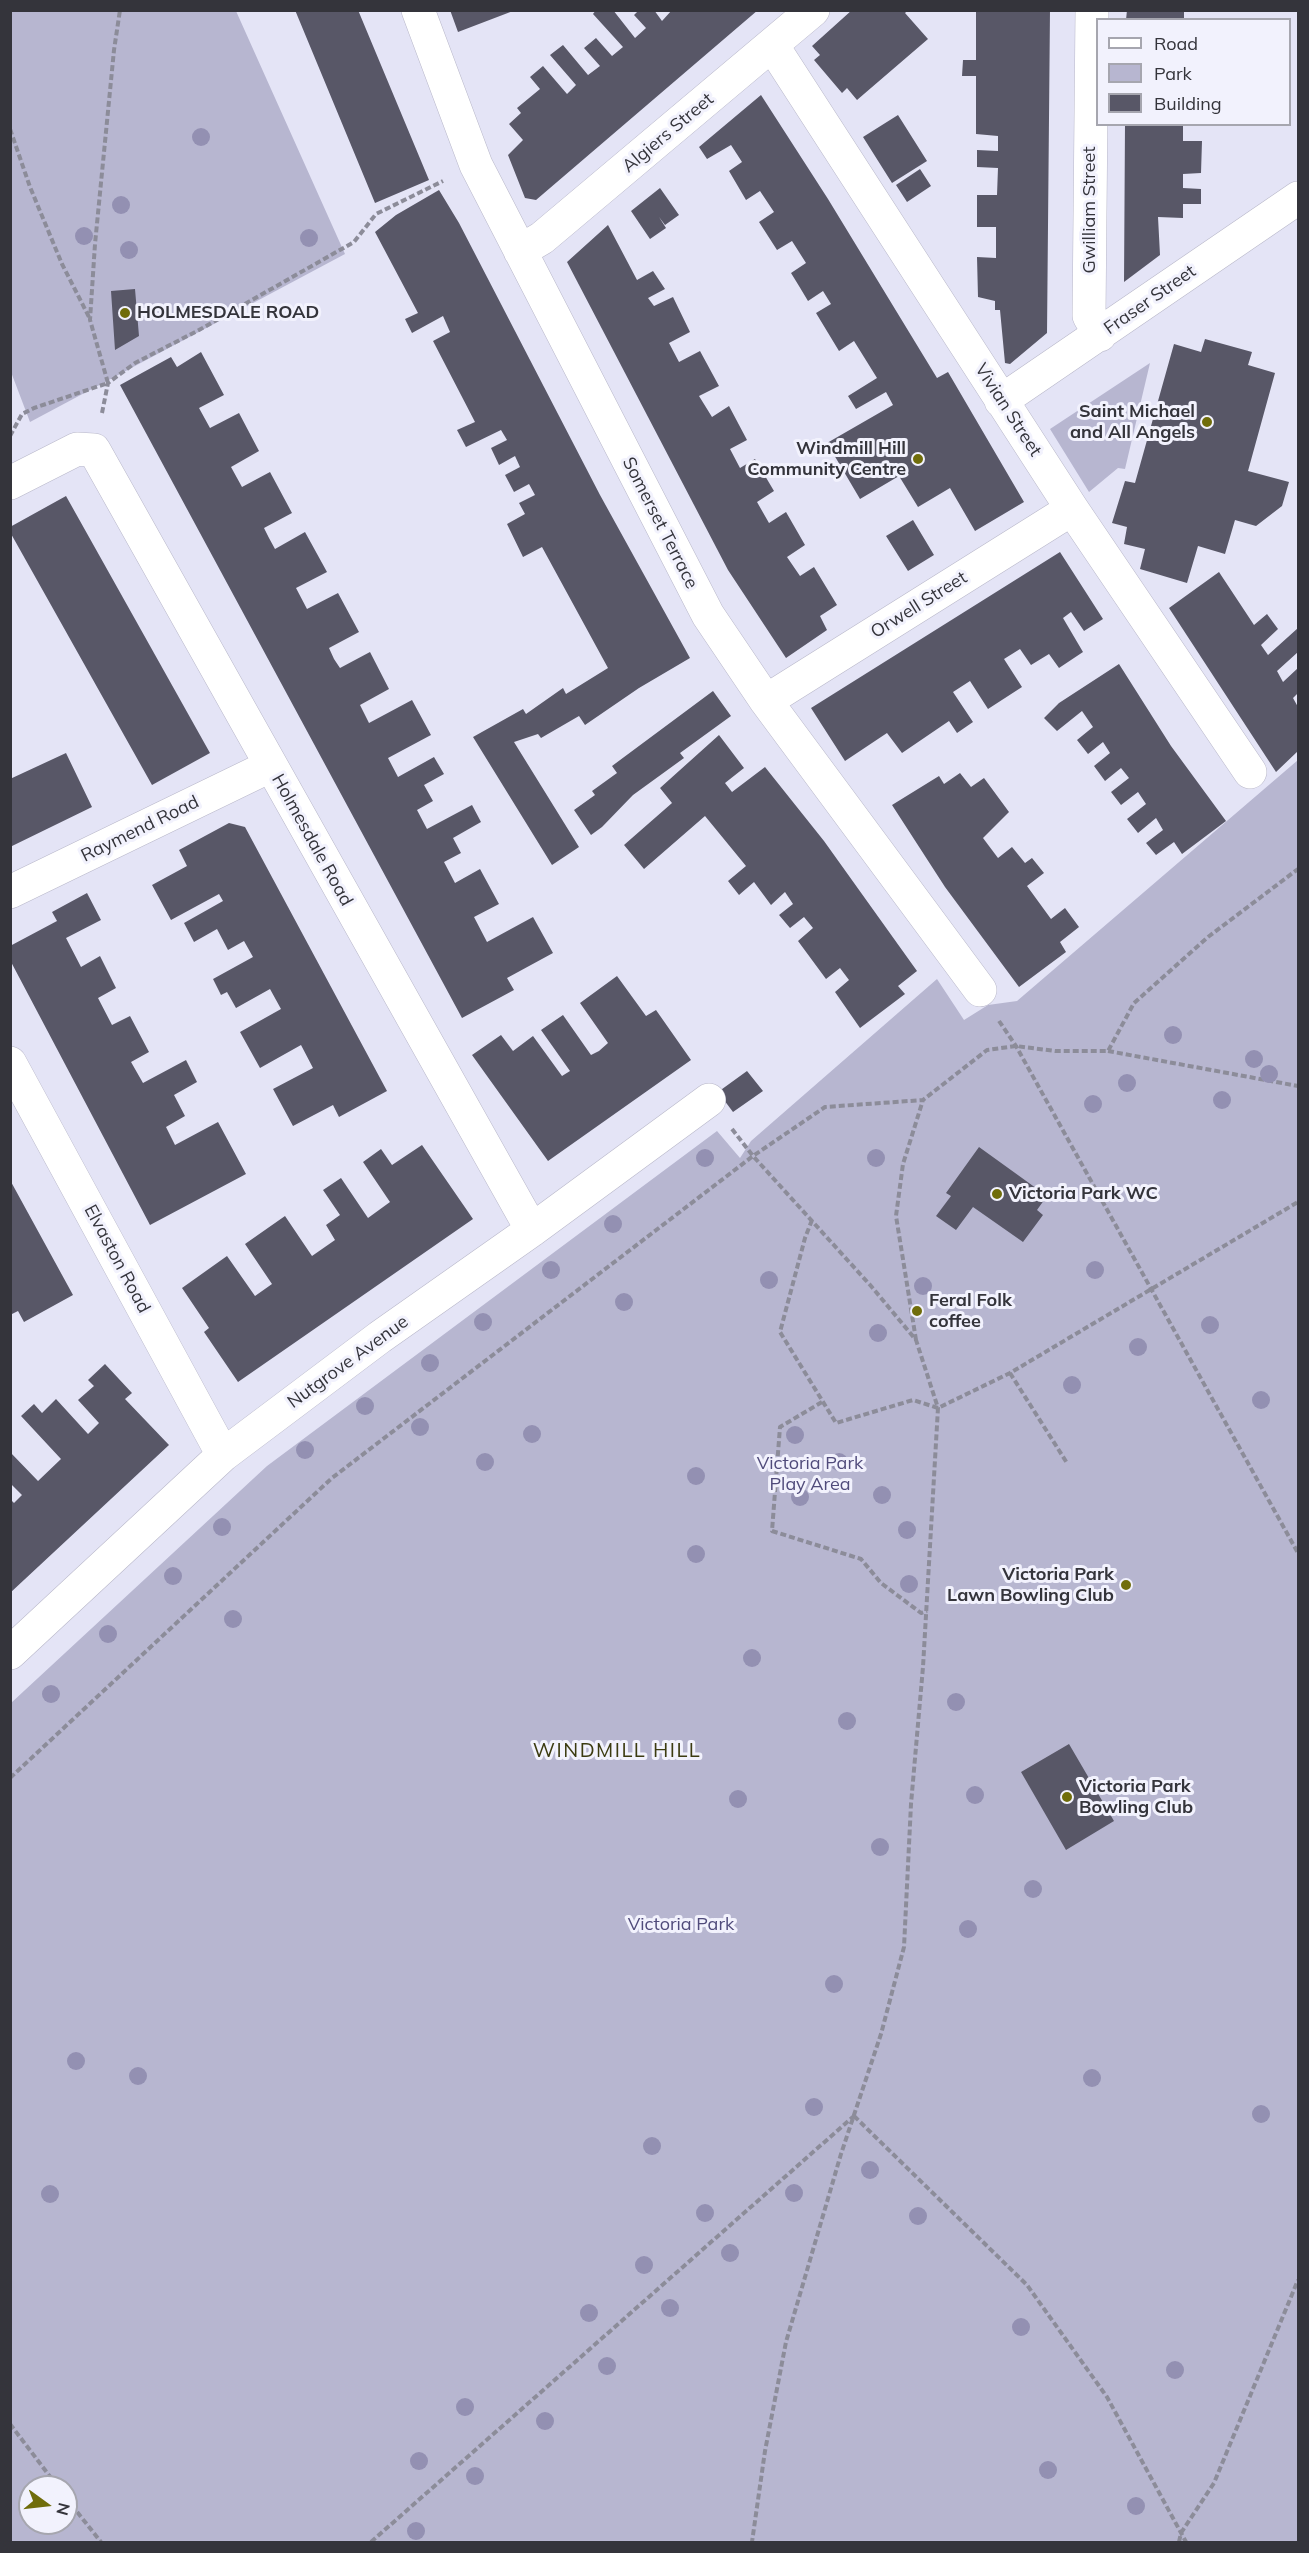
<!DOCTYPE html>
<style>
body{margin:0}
#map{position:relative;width:1309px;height:2553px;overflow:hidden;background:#e4e4f6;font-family:Mulish,sans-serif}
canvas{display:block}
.frame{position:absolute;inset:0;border:12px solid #34343b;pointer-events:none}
.legend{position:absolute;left:1096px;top:18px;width:195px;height:108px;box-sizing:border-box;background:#f2f2fd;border:2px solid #a6a6af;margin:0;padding:8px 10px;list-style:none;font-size:18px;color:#34343b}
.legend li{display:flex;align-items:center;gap:12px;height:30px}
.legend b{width:30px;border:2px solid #a6a6af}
.north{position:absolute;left:18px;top:2475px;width:60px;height:60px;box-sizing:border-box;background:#f2f2fd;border:2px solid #a6a6af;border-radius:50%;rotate:105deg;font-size:16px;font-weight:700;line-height:24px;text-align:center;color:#34343b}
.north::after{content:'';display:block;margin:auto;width:21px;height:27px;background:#706d0b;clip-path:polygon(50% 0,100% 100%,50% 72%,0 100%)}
</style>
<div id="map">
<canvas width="1309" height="2553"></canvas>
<div class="frame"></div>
<ul class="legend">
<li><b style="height:8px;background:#fff"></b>Road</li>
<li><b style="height:16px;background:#b7b6d0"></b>Park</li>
<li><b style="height:16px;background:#585767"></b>Building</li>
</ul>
<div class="north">N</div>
</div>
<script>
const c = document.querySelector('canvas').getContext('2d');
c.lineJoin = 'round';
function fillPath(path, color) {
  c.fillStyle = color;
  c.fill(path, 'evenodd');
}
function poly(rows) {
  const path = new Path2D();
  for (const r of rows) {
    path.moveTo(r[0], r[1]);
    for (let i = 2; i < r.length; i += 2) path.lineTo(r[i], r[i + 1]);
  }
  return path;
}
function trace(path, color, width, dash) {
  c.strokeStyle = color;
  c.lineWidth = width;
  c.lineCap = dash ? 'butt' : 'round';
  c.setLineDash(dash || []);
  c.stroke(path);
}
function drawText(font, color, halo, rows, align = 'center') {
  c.font = font + ' Mulish,sans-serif';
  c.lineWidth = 6;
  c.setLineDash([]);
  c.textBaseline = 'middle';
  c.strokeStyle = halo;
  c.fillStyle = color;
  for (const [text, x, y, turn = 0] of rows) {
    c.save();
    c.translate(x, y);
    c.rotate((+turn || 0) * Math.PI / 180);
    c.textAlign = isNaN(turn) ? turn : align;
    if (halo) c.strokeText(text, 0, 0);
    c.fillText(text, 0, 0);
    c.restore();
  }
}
const green = poly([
 [11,11,236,11,345,254,30,422,11,372],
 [1150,363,1125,469,1118,468,1089,492,1050,429],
 [1298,760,1298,2542,11,2542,11,1703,267,1466,717,1131,740,1158,751,1141,937,979,964,1020,988,1005,1017,1001],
 [30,2487,66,2487,66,2523,30,2523]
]);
const building = poly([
 [295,10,358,10,429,180,375,203],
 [450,10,512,10,513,11,458,32],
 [596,10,613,10,635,38,646,28,634,15,639,10,654,10,662,21,672,10,758,10,536,200,525,198,508,155,523,140,509,124,521,113,517,108,540,89,530,77,543,66,567,94,576,85,550,55,563,45,588,75,600,66,584,48,596,38,612,56,623,47,593,14],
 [852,10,908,10,905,13,928,39,857,100,847,88,842,93,814,60,820,55,812,46],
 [976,10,1050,10,1047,333,1010,364,1005,363,1000,310,995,310,995,301,978,297,977,257,996,258,996,227,977,227,977,195,997,195,998,168,977,167,977,150,998,151,998,136,976,134,976,76,962,76,963,60,976,60],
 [1127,10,1184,10,1184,20,1126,20],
 [761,95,828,199,937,378,948,372,1024,502,975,531,950,488,918,507,899,476,860,499,827,443,893,405,886,392,856,409,848,396,877,378,854,341,839,351,816,313,831,304,823,291,808,301,799,286,791,273,806,263,792,241,777,250,759,222,774,212,760,191,746,200,729,171,742,162,731,145,707,159,699,147],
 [898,115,927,161,892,183,863,137],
 [1125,124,1183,124,1183,141,1202,141,1201,173,1183,174,1183,188,1201,189,1201,204,1183,204,1183,218,1158,217,1160,255,1124,282],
 [920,169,931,186,907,202,896,185],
 [660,188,679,215,665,225,659,217,666,228,650,239,631,211],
 [439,190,459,223,600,495,690,658,639,688,585,725,579,716,541,738,538,734,514,742,579,847,552,865,473,737,523,709,526,714,563,688,566,694,608,668,542,547,523,557,507,524,525,514,519,503,535,495,529,484,514,492,505,475,520,467,515,456,499,465,491,448,507,440,501,430,466,447,457,430,475,422,433,341,450,332,443,316,412,333,405,319,418,313,375,232,396,215],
 [608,225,637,280,653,271,665,289,648,298,654,306,673,297,690,332,669,343,679,362,700,351,719,386,699,396,712,417,729,406,747,440,730,449,740,468,755,459,774,491,757,502,769,523,786,512,805,545,787,557,800,576,814,567,837,605,820,616,827,630,786,658,728,570,567,262],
 [135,289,139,336,115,350,111,291],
 [1205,339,1252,352,1248,365,1275,373,1248,471,1289,482,1282,506,1256,526,1235,520,1225,554,1198,546,1187,583,1140,569,1145,549,1124,544,1127,527,1112,523,1125,481,1135,483,1174,344,1201,352],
 [201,352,224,395,199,408,210,428,239,413,259,451,231,467,242,487,270,472,292,513,264,528,269,538,275,549,305,532,327,572,296,588,307,609,338,593,359,632,329,648,334,659,340,668,370,652,389,689,360,705,369,723,412,700,431,735,388,758,398,777,434,757,444,774,424,785,433,801,417,810,427,829,472,805,481,822,453,838,461,853,444,862,455,883,480,869,499,904,474,917,487,942,533,917,553,953,507,978,514,990,462,1018,120,385,171,357,177,367],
 [66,496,210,753,152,785,10,532,10,527],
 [913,520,934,555,908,571,886,536],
 [1060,552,1103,619,1084,631,1071,612,1063,618,1083,652,1059,668,1049,654,1031,665,1020,649,1004,659,1022,687,988,709,970,681,953,692,973,722,957,733,949,721,902,753,887,733,845,761,811,708],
 [1219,572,1254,625,1267,614,1278,629,1261,645,1268,655,1298,628,1298,652,1277,671,1283,682,1298,668,1298,693,1293,698,1298,707,1298,751,1276,772,1169,608],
 [1119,664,1171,746,1226,821,1182,854,1174,842,1156,855,1146,843,1163,830,1156,818,1138,833,1127,819,1146,804,1138,792,1121,805,1111,792,1129,778,1121,768,1105,781,1094,766,1110,753,1103,742,1088,754,1077,740,1093,727,1082,711,1057,731,1044,718,1059,703],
 [713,691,731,716,680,753,684,758,633,795,602,827,591,835,574,810,595,795,592,791,617,773,612,766],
 [719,735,744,768,725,783,732,792,765,767,824,841,917,971,898,986,905,994,860,1028,835,992,849,980,840,968,826,979,798,941,813,928,804,917,790,928,779,915,793,904,785,892,771,905,754,882,739,895,728,881,746,866,705,816,644,869,624,845,672,803,660,788],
 [66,753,92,807,10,847,10,779],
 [960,773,971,787,984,778,1009,812,983,838,998,858,1012,847,1025,863,1032,858,1044,873,1027,886,1051,919,1065,908,1079,927,1060,942,1066,952,1019,987,945,887,892,805,939,776,944,784],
 [229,823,245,827,387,1091,339,1117,333,1105,293,1126,273,1089,313,1068,301,1045,260,1068,240,1032,281,1009,270,989,236,1008,227,992,221,995,213,979,253,957,244,941,228,950,217,929,194,942,184,923,223,901,219,894,171,920,152,885,187,866,179,850],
 [87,893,101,920,66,938,81,967,100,956,116,988,98,998,112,1025,130,1016,149,1052,131,1062,143,1083,186,1060,197,1082,174,1095,185,1116,166,1127,175,1145,218,1122,246,1174,150,1225,10,960,10,946,57,921,52,912],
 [617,976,646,1016,656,1010,691,1060,548,1161,472,1055,501,1035,513,1051,533,1036,562,1076,570,1071,541,1030,563,1015,591,1055,599,1051,608,1043,580,1003],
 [747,1071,763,1091,733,1112,718,1092],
 [422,1145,473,1219,238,1382,204,1332,209,1328,182,1288,227,1256,255,1296,272,1284,245,1244,285,1216,312,1256,335,1240,326,1225,340,1215,323,1190,341,1178,368,1218,390,1202,363,1162,381,1149,392,1165],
 [979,1147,1047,1196,1037,1210,1043,1215,1023,1242,973,1207,956,1230,936,1216,951,1196,946,1193],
 [10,1180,73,1295,24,1322,18,1311,10,1315],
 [105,1364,132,1393,125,1399,169,1445,10,1593,10,1499,14,1503,22,1495,10,1483,10,1452,38,1481,61,1459,21,1416,34,1404,42,1413,56,1399,88,1434,99,1423,78,1400,94,1386,88,1380],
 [1069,1744,1114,1821,1066,1850,1021,1772]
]);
const path = poly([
 [10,129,30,187,62,264,90,319],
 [102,413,108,383,135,363,199,330,354,242,376,214,443,181],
 [10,436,22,414,34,408,108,383,90,320,95,244,114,50,120,10],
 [999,1021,1016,1046,1298,1553],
 [1108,1051,1298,1086],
 [732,1129,753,1156,871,1286,916,1340,938,1408,923,1667,911,1804,904,1947,881,2034,841,2154,786,2342,765,2451,752,2542],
 [812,1220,805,1238,780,1332,836,1423,913,1400,938,1408,1010,1373,1298,1202],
 [916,1340,896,1216,903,1164,923,1100],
 [1010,1373,1067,1463],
 [822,1402,780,1427,772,1531,861,1559,881,1583,921,1613,927,1611],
 [10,1778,332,1478,753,1156,825,1107,923,1100,987,1050,1016,1046,1055,1051,1108,1051,1134,1003,1208,937,1298,869],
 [854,2116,1027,2285,1107,2397,1186,2542],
 [10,2424,58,2487],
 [66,2498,101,2542],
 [371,2542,854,2116],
 [1179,2542,1181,2533,1214,2483,1298,2280]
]);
const street = poly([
 [418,10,476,165,708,615,766,701,980,990],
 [1092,10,1089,316,1100,335],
 [772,45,1072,509,1250,772],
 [520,251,542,238,813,10],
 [1001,401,1298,198],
 [10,483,77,449,94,450,532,1230],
 [766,701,1072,509],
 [10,892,270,766],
 [10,1063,223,1455],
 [10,1653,223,1455,380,1337,532,1230,709,1100]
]);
const trees = [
 [201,137],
 [121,205],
 [84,236],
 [309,238],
 [129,250],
 [1173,1035],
 [1254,1059],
 [1269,1074],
 [1127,1083],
 [1222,1100],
 [1093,1104],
 [705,1158],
 [876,1158],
 [613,1224],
 [551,1270],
 [1095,1270],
 [769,1280],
 [923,1286],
 [624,1302],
 [483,1322],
 [1210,1325],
 [878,1333],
 [1138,1347],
 [430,1363],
 [1072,1385],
 [1261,1400],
 [365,1406],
 [420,1427],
 [532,1434],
 [795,1435],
 [305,1450],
 [485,1462],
 [839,1462],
 [696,1476],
 [882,1495],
 [800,1497],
 [222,1527],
 [907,1530],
 [696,1554],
 [173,1576],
 [909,1584],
 [233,1619],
 [108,1634],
 [752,1658],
 [51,1694],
 [956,1702],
 [847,1721],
 [975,1795],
 [738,1799],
 [880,1847],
 [1033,1889],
 [968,1929],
 [834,1984],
 [76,2061],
 [138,2076],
 [1092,2078],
 [814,2107],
 [1261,2114],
 [652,2146],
 [870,2170],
 [794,2193],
 [50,2194],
 [705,2213],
 [918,2216],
 [730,2253],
 [644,2265],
 [670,2308],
 [589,2313],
 [1021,2327],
 [607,2366],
 [1175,2370],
 [465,2407],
 [545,2421],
 [419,2461],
 [1048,2470],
 [475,2476],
 [1136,2506],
 [416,2531]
];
const markers = [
 [125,313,6,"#706d0b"],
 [1207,422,6,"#706d0b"],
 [918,459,6,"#706d0b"],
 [997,1194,6,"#706d0b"],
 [917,1311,6,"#706d0b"],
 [1126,1585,6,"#706d0b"],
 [1067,1797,6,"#706d0b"]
];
const streetNames = [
 ["Algiers Street",668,133,-40],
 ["Gwilliam Street",1090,210,-90],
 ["Fraser Street",1150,300,-35],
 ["Vivian Street",1008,410,57],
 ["Somerset Terrace",660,523,63],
 ["Orwell Street",919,605,-32],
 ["Raymend Road",140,829,-26],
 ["Holmesdale Road",312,840,61],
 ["Elvaston Road",117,1259,62],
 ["Nutgrove Avenue",348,1362,-36]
];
const poiNames = [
 ["HOLMESDALE ROAD",137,313],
 ["Saint Michael",1195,412,"right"],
 ["and All Angels",1195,433,"right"],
 ["Windmill Hill",906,449,"right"],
 ["Community Centre",906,470,"right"],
 ["Victoria Park WC",1009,1194],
 ["Feral Folk",929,1301],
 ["coffee",929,1322],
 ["Victoria Park",1114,1575,"right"],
 ["Lawn Bowling Club",1114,1596,"right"],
 ["Victoria Park",1079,1787],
 ["Bowling Club",1079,1808]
];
const parkNames = [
 ["Victoria Park",810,1464],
 ["Play Area",810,1485],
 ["Victoria Park",681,1925]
];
const neighbourhoodNames = [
 ["WINDMILL HILL",617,1751]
];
fillPath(green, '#b7b6d0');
fillPath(building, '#585767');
trace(street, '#b8b7c9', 34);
trace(path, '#8c8c99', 4, [6, 3]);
trace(street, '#fff', 33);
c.fillStyle = '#9390b2';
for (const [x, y] of trees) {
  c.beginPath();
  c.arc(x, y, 9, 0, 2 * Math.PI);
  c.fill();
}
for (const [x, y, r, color] of markers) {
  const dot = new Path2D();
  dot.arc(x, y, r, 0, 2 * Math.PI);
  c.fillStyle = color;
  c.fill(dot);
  trace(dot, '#f2f2fd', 2);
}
drawText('18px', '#34343b', '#f2f2fd', streetNames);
drawText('bold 18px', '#34343b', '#f2f2fd', poiNames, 'left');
drawText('18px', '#504b7b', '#f2f2fd', parkNames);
c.letterSpacing = '1.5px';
drawText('20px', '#3c3b11', '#f2f2fd', neighbourhoodNames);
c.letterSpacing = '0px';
</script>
